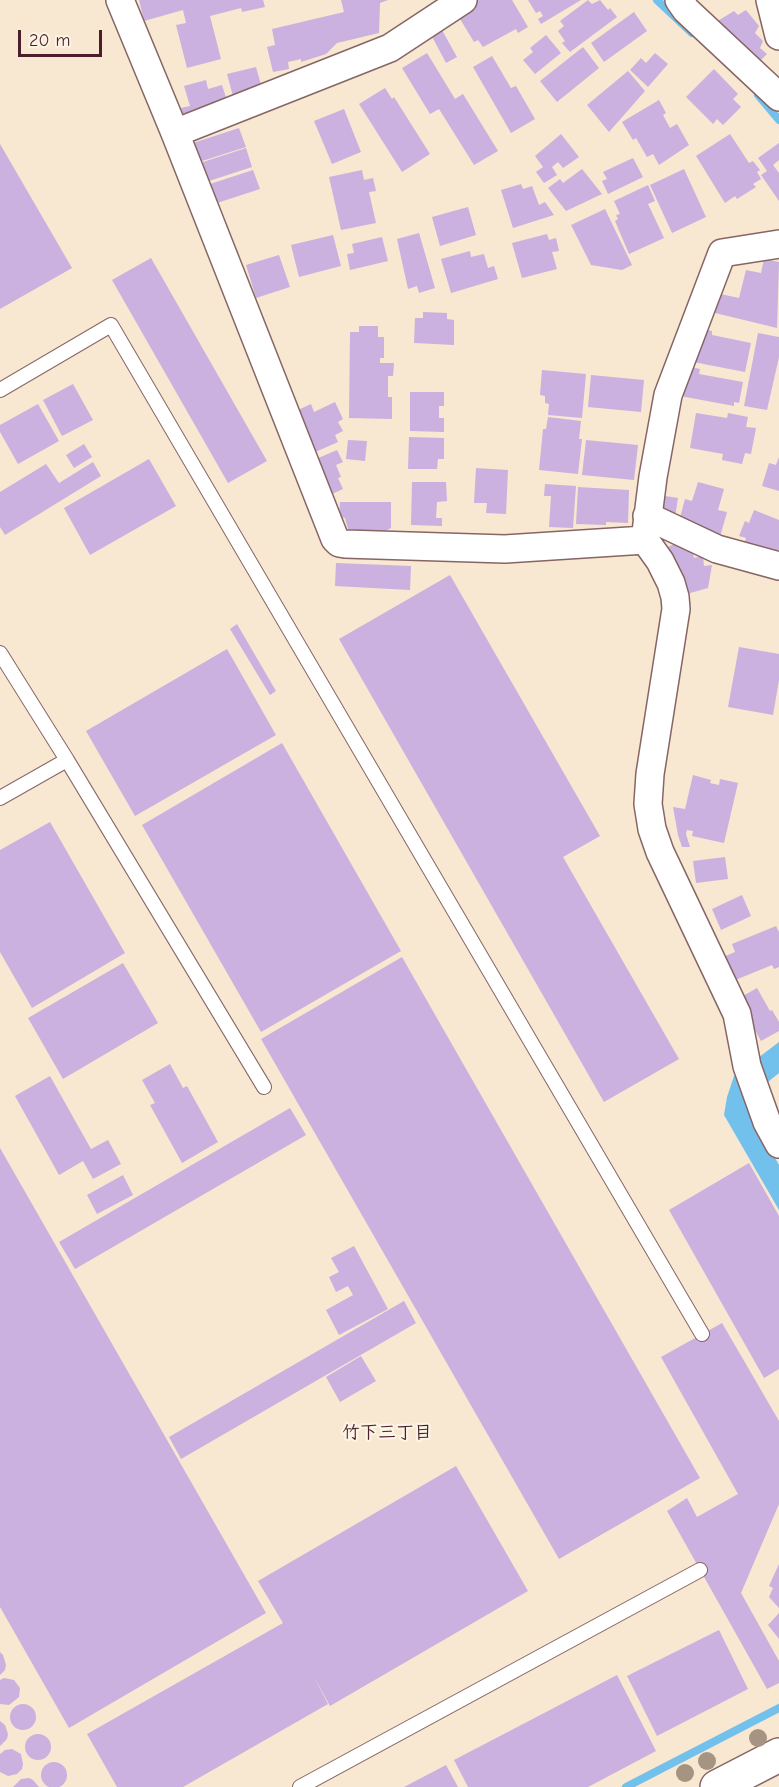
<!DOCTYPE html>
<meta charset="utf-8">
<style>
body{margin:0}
#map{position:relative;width:779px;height:1787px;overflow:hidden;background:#f8e7d1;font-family:"Comic Neue",sans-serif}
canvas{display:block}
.scale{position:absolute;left:18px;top:30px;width:84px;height:27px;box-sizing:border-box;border:3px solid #4a1f2b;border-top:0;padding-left:8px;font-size:18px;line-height:21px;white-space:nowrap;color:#4a1f2b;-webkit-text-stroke:4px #fcf5e5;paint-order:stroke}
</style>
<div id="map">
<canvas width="779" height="1787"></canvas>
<div class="scale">20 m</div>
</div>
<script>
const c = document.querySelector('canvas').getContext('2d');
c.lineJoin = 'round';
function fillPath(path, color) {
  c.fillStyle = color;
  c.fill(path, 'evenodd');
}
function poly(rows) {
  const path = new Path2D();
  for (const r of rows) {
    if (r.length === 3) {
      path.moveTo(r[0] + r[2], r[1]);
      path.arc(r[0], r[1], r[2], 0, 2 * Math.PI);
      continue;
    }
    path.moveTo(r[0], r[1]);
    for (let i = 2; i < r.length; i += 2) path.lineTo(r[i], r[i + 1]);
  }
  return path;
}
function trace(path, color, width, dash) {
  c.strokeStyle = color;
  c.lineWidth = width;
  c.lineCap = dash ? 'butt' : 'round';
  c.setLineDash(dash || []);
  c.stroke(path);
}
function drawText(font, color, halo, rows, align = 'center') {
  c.font = font + ' "Comic Neue","Klee One",sans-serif';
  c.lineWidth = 4.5;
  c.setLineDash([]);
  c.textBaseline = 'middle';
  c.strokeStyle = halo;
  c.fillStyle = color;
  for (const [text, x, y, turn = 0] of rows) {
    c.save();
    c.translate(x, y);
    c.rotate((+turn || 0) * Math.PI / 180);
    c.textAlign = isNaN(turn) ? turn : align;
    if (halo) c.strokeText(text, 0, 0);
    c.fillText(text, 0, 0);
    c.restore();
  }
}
const water = poly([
 [779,1042,779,1073,763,1086,749,1102,748,1110,779,1165,779,1210,724,1115,727,1097,734,1076]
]);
const stream = poly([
 [657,0,692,33],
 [758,95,779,120],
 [626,1787,779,1708]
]);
const building = poly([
 [139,0,263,0,265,7,242,12,241,8,210,16,221,59,187,68,176,25,186,23,183,10,144,21],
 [341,0,388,0,380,3,379,33,337,43,326,54,301,62,301,59,288,62,289,69,273,72,267,47,275,45,272,29,344,12],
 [469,0,512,0,528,27,518,33,516,29,483,47,478,40,474,42,454,9],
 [528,0,581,0,541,24,538,19,543,16,540,11,536,13],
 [588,0,592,4,600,0,608,10,610,8,617,17,570,52,562,43,565,41,558,31,564,26,560,21],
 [746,10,759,26,755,33,763,41,760,48,767,54,759,62,716,22,734,11,738,15],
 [634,12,647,31,604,62,591,43],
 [438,23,457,57,446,63,428,29],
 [546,35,561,53,535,74,523,60,533,52,530,48],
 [583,47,599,68,557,102,540,81],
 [427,53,455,99,463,94,498,151,474,165,439,109,430,114,402,68],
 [655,53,668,64,648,87,630,70,641,58,646,63],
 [492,56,511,88,516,86,535,119,511,133,473,67],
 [256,67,263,92,234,100,227,74],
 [714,69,738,94,733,99,741,107,723,125,717,119,713,124,686,97],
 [628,71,645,91,609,132,587,105],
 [206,80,208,89,222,85,229,107,184,121,181,108,190,106,184,86],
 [385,88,392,99,394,97,430,154,402,172,359,104],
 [659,100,666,113,663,115,670,128,677,124,689,145,659,165,653,154,647,157,636,138,633,140,622,122],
 [344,109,361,152,332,164,314,121],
 [239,128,246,147,199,162,193,143],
 [561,134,579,157,563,168,558,162,552,167,557,175,544,183,536,172,543,167,535,156],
 [730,134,749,163,753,161,760,170,757,172,761,179,753,184,756,187,737,199,735,196,725,203,696,156],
 [779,143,779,160,773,165,779,173,779,201,761,175,767,171,758,158],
 [0,144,72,268,0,309],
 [246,148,252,167,206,182,200,163],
 [633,158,643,177,608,194,602,181,607,179,603,172],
 [582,169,602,194,566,211,548,188,560,179,563,183],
 [684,169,706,217,672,233,650,185],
 [253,170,260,189,214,204,207,185],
 [362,170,364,180,373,178,376,191,369,192,376,223,341,230,329,177],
 [521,184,523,189,532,186,539,205,545,202,554,215,513,228,501,190],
 [648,185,655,201,648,204,664,238,629,254,615,221,618,219,616,215,620,214,614,201],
 [468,207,476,235,440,246,432,217],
 [605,209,632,265,622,270,591,265,571,225],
 [419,233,435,288,419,293,417,286,408,289,397,239],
 [547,234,549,240,556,238,559,251,552,252,557,269,522,278,512,243],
 [333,235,341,266,299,277,291,245],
 [382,237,388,261,350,270,347,254,354,253,352,244],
 [470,251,471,257,484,254,488,268,494,266,498,279,451,293,441,259],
 [279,255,290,287,256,298,246,265],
 [151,258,267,461,228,483,112,280],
 [764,259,779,262,777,328,707,311,711,292,739,298,746,270,761,273],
 [423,312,447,313,447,319,454,320,454,345,414,343,415,318,423,318],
 [359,326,378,326,378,337,384,337,384,358,380,358,380,363,394,363,393,376,388,376,388,397,392,397,392,419,349,418,350,332,359,332],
 [700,328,712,331,712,335,751,343,745,372,688,361],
 [758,333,779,337,779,357,767,410,744,406],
 [686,366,700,369,699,374,743,382,739,403,734,402,734,406,675,395],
 [542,370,586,374,582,418,548,415,549,404,545,403,545,396,540,395],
 [591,375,644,380,641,412,588,407],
 [73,384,93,420,62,436,43,400],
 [410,392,444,392,444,406,439,406,439,418,444,418,444,432,410,431],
 [335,402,343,419,338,422,343,431,335,435,338,442,313,453,296,417,301,415,298,410,311,404,314,412],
 [38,404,59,441,18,464,0,432,0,425],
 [696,413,727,418,728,413,748,417,746,427,756,428,751,454,745,453,742,464,722,460,723,454,690,448],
 [548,417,581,421,579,439,582,439,578,474,539,470,543,429,546,429],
 [409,437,444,438,444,459,438,459,437,469,408,469],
 [348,440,367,441,365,461,346,459],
 [586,440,638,445,634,480,582,475],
 [84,444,92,457,74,468,66,455],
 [337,450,343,462,336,465,341,477,338,478,343,489,332,494,316,459],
 [779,457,779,491,762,486,769,463,776,465],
 [149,459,176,506,90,555,64,508],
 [93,462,101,476,5,535,0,527,0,492,46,464,59,483],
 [476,468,508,470,506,514,486,513,487,503,474,503],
 [412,482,446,482,447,501,437,502,436,518,442,518,442,526,411,525],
 [698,482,724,489,718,510,727,512,720,537,678,525,685,499,692,501],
 [545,484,576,486,573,528,549,527,551,496,544,496],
 [578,487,629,490,628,523,606,522,606,525,576,524],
 [659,495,678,498,675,517,655,514],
 [340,502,391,502,391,528,382,533,348,529,345,518,339,517],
 [754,510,779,520,779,549,775,560,743,547,746,538,739,536,745,521,749,523],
 [678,542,692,548,694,558,703,556,704,566,712,565,708,588,683,595,668,547],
 [336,563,411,566,410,590,335,586],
 [450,575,600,836,563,857,679,1059,604,1102,339,639],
 [237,624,276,691,270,695,230,629],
 [739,647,779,654,779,680,773,715,728,707],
 [227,649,276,735,135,816,86,731],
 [282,743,401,951,261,1032,142,825],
 [693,775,711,780,710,783,719,785,720,779,738,783,724,843,692,836,693,831,687,830,686,834,690,847,682,847,678,835,673,807,685,809],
 [50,822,125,953,32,1008,0,952,0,850],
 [725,857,728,879,696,883,693,861],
 [742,895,751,916,721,930,712,909],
 [776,926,779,932,779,967,774,969,772,965,733,981,723,957,735,952,732,944],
 [402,957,700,1478,559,1559,261,1039],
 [123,963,158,1023,63,1079,28,1018],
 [757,988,770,1011,772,1010,779,1022,779,1031,761,1041,745,1012,743,996],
 [170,1064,183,1088,187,1086,218,1142,182,1163,150,1105,155,1103,142,1080],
 [50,1076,91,1149,108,1140,121,1164,93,1179,83,1161,59,1175,15,1096],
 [290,1108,306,1135,75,1269,59,1242],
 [0,1148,266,1613,69,1728,0,1607],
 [749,1163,779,1216,779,1369,764,1378,669,1210],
 [123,1175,133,1195,97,1214,87,1195],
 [354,1246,388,1309,339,1335,326,1310,353,1295,348,1286,336,1292,329,1277,339,1272,331,1258],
 [404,1301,416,1323,181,1459,169,1437],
 [722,1323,779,1421,779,1504,741,1593,779,1661,779,1683,767,1689,667,1511,687,1498,697,1517,738,1494,661,1357],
 [361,1356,376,1381,340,1402,326,1377],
 [456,1466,528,1591,330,1706,313,1675,328,1704,183,1787,117,1787,87,1734,283,1623,258,1581],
 [779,1564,779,1608,769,1597,773,1588,769,1586],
 [779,1613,779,1639,768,1625],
 [719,1630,748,1689,657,1736,627,1676],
 [0,1652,3,1655,6,1665,5,1670,0,1675],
 [617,1675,656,1751,588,1787,468,1787,454,1760],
 [4,1678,14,1680,20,1688,19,1697,9,1705,0,1704,0,1680],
 [23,1717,13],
 [0,1721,5,1725,8,1734,7,1739,0,1746],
 [38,1747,13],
 [12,1749,21,1754,23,1764,22,1769,17,1774,8,1776,0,1772,0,1754,5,1750],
 [54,1775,13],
 [446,1765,458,1787,404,1787],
 [29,1778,33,1780,39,1787,13,1787,21,1779]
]);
const lane = poly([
 [0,390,111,325,702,1334],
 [0,653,67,760,0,798],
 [67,760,264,1087],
 [300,1787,700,1570]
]);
const street = poly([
 [120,0,175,133,335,539,339,543,345,544,505,549,645,540,660,561,671,583,675,597,676,609,650,774,648,804,652,829,660,852,737,1014,747,1066,767,1122,779,1144],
 [679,0,686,10,779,97],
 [770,0,779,36],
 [175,133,390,48,463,0],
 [647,516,717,549,779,566],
 [645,540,653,477,668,395,722,253,779,244]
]);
const secondary = poly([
 [717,1787,779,1755]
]);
const trees = [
 [758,1738],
 [707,1761],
 [685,1773]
];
const neighbourhoodNames = [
 ["竹下三丁目",387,1433]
];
fillPath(water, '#72c1ed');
trace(stream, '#72c1ed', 8);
fillPath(building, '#cab1df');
trace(lane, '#876565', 16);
trace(street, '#876565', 30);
trace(secondary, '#876565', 36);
trace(lane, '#fff', 14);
trace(street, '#fff', 27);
trace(secondary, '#fff', 33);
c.fillStyle = '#a59481';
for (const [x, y] of trees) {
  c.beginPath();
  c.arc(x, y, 9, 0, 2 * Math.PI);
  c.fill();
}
drawText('bold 18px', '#4a1f2b', '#fcf5e5', neighbourhoodNames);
</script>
